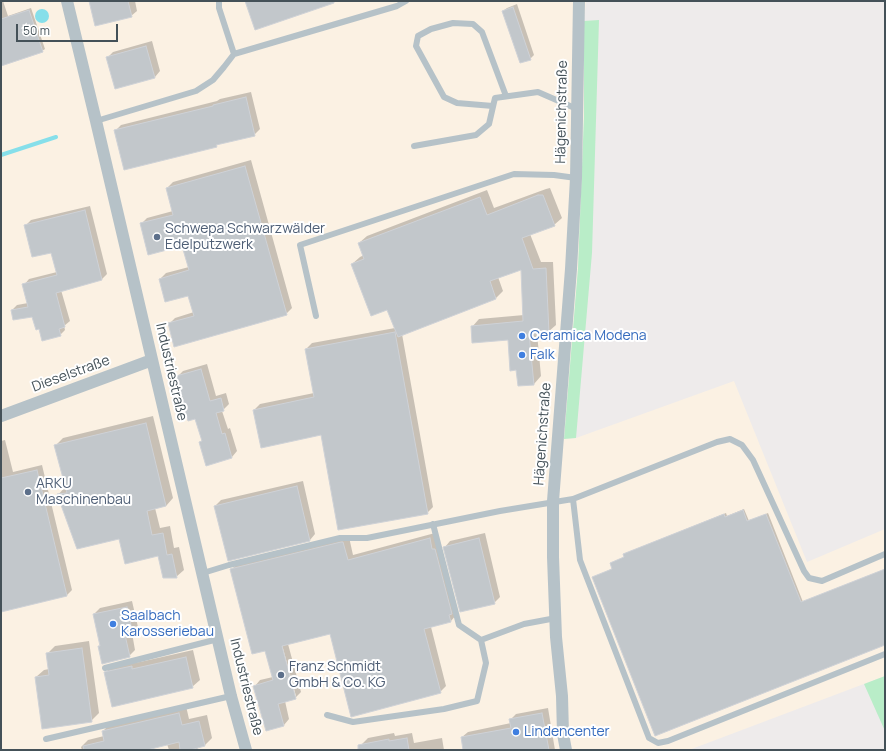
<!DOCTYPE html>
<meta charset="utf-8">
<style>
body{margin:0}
#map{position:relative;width:886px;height:751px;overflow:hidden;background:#eeebeb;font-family:Manrope,sans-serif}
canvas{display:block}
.frame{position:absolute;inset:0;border:2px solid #445158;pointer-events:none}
.scale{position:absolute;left:16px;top:24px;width:102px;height:18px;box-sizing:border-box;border:2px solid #445158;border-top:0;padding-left:5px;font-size:12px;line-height:14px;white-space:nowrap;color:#445158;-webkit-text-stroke:3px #fff;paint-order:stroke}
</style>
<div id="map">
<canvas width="886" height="751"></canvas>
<div class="frame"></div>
<div class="scale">50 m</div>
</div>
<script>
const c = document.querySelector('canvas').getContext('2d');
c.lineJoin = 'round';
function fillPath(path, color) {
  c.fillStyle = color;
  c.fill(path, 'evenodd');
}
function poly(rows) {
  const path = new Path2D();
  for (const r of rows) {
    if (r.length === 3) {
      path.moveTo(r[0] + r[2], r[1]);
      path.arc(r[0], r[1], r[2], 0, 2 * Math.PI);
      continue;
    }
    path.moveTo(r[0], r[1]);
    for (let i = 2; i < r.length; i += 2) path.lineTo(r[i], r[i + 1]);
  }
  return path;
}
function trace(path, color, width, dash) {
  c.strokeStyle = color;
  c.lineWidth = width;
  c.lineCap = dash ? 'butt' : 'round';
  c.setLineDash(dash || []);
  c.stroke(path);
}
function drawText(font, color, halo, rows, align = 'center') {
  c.font = font + ' Manrope,sans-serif';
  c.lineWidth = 4;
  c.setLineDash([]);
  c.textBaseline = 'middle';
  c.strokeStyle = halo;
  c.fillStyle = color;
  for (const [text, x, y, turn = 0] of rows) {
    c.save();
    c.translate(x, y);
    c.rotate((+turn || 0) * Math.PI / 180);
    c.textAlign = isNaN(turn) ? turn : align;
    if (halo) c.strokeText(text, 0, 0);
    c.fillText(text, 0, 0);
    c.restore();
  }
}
const commercial = poly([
 [1,1,586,1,584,21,584,116,578,268,564,439,576,438,734,381,807,562,885,529,885,676,689,750,1,750]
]);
const green = poly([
 [599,20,592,253,576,438,564,439,578,268,584,116,584,21],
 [885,676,885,731,864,684]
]);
const water = poly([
 [42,16,7]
]);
const shadow = poly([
 [1,1,3,1,8,16,31,8,45,49,42,51,1,65],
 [90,1,135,1,137,11,131,16],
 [517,4,534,55,530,59,503,11,507,8],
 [152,41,160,71,155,77,107,58,113,52],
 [251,92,260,129,254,135,219,144,216,146,115,131,121,125,217,101,220,99],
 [251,160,292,308,286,314,169,324,175,318,194,312,188,294,160,279,166,273,189,267,182,244,141,224,147,218,173,211,167,188,173,182],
 [550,188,562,218,554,225,530,234,541,262,553,262,556,325,548,332,537,333,541,376,534,384,517,369,508,339,472,327,479,319,524,315,522,268,498,277,503,291,496,298,402,334,433,507,427,513,322,434,254,410,260,404,314,393,306,349,312,343,395,328,388,308,352,264,360,257,364,255,359,243,367,236,487,190,494,208,546,189],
 [90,206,107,274,101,280,61,290,70,321,64,326,65,330,60,335,33,315,12,310,17,305,28,303,24,285,29,279,57,272,52,252,26,225,31,220],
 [207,364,216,396,226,393,229,404,222,411,228,429,230,428,237,451,232,457,200,443,202,440,196,418,177,377,183,371],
 [153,416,173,498,166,506,155,508,160,528,170,526,174,548,179,547,184,570,176,577,159,555,120,538,58,495,65,487,56,445,63,438],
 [5,440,13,472,42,465,72,590,66,596,1,611,1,441],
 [303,481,315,534,310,540,215,506,221,500],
 [744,509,749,521,768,513,803,602,885,569,885,643,593,578,613,568,611,563,625,557,626,553,726,513,727,516],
 [435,533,456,615,451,621,431,627,446,686,440,692,330,633,288,644,301,692,295,698,285,701,289,719,284,725,255,686,260,680,273,677,265,650,231,570,237,564,349,537,353,555],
 [281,641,296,696,294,696,279,642],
 [485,533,500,597,494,603,445,547,450,541],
 [132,601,138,627,132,633,135,650,129,656,99,646,101,645,94,614,100,608],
 [89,641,99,713,91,721,36,677,44,670,49,669,47,654,55,646],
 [193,650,200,680,192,687,105,673,113,665,140,662],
 [186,706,189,719,207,715,212,738,205,745,197,747,198,750,169,750,167,744,143,750,82,750,81,747,88,740,104,736,103,731,110,724],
 [548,708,555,750,464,750,462,737,468,732,511,723,510,720,516,714],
 [394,733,395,736,412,733,414,743,442,738,444,750,351,750,363,748,362,744,368,738]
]);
const stream = poly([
 [1,155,56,137]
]);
const building = poly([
 [89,1,128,1,132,17,95,26,89,1],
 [245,1,334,1,334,3,255,30,245,1],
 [513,7,531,60,520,63,502,11,513,7],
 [29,10,43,52,1,66,1,19,29,10],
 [146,46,155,78,115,89,106,57,146,46],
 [246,97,255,136,216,145,217,147,124,170,114,130,213,106,213,105,246,97],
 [245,166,287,315,174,347,168,323,194,316,188,296,165,302,159,279,189,270,182,246,148,255,140,223,173,215,166,188,245,166],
 [538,195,543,195,555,226,522,238,533,269,546,268,549,333,529,334,534,385,518,386,516,370,510,371,508,340,472,343,471,326,523,321,521,270,490,281,496,299,398,337,387,310,371,316,351,264,364,259,358,243,480,197,487,215,538,195],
 [85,210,102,280,56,293,65,327,59,329,61,336,42,341,39,329,36,330,32,317,13,320,11,310,28,307,22,284,57,275,51,253,32,257,24,225,85,210],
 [395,332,428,514,338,530,321,435,261,448,253,410,314,397,305,349,395,332],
 [201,369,210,401,221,398,224,411,216,413,222,434,225,433,232,458,206,466,199,442,202,441,195,419,188,421,176,376,201,369],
 [146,423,166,506,147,511,152,535,163,533,167,555,172,554,177,578,163,578,158,556,125,564,119,539,77,549,57,494,67,493,54,445,146,423],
 [37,470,67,596,1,612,1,478,37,470],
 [297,486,310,541,228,561,214,506,297,486],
 [743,510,747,521,766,514,801,602,885,569,885,645,655,736,592,577,612,569,610,563,624,557,623,554,724,514,725,517,743,510],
 [430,538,432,549,435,549,452,614,449,615,451,622,424,629,441,693,351,717,330,634,282,646,296,699,278,704,284,726,266,731,253,686,273,680,265,651,252,654,230,569,341,542,343,542,348,560,430,538],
 [479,538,495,604,460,612,443,547,479,538],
 [127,607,133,634,125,635,130,657,102,664,98,646,100,646,93,614,127,607],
 [82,648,92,722,42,729,35,677,49,675,46,653,82,648],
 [186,657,193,688,112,707,104,672,132,666,132,669,186,657],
 [179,713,182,725,199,721,205,746,190,750,180,750,179,742,147,750,84,750,83,746,104,741,102,731,179,713],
 [542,713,549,750,463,750,461,737,511,728,509,719,542,713],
 [407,738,409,750,358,750,358,745,389,739,389,741,407,738]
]);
const lane = poly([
 [219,1,219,8,234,54],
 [493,106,457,103,444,97,416,46,418,36,431,29,453,23,473,24,482,32,506,96],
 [96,121,196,91,213,80,224,67,234,54,397,6,406,1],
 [414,146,476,135,489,124,495,98,538,92,577,109],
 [316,316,300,245,514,174,554,175,576,178],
 [573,499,580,560,649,738,658,743,668,741,885,654],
 [203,573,229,565,340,538,367,538,500,511,573,499,717,442,730,439,742,445,753,460,804,571,809,578,822,581,885,554],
 [481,640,524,624,556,618],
 [105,668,218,639],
 [327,715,353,722,444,709,477,701,486,663,481,640,459,625,433,524],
 [46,739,231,696]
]);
const street = poly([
 [67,1,96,121,231,696,246,750],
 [1,416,152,360],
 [566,750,563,734,562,696,556,637,553,557,553,501,571,269,576,178,579,1]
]);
const markers = [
 [157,237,4,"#5c6f8a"],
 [522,336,4,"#3f7fe0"],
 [522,355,4,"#3f7fe0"],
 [28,492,4,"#5c6f8a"],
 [113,624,4,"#3f7fe0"],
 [281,675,4,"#5c6f8a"],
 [516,732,4,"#3f7fe0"]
];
const streetNames = [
 ["Hägenichstraße",562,112,-89],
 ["Industriestraße",171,372,77],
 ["Dieselstraße",71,374,-20],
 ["Hägenichstraße",543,434,-86],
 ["Industriestraße",246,687,76]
];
const serviceNames = [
 ["Schwepa Schwarzwälder",165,229],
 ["Edelputzwerk",165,245],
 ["ARKU",36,484],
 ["Maschinenbau",36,500],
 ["Franz Schmidt",289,667],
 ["GmbH & Co. KG",289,683]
];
const shopNames = [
 ["Ceramica Modena",530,336],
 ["Falk",530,355],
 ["Saalbach",121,616],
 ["Karosseriebau",121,632],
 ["Lindencenter",524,732]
];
fillPath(commercial, '#fbf1e3');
fillPath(green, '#b9edc8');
fillPath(water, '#86dfea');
fillPath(shadow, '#0003');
trace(stream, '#86dfea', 4);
fillPath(building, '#c2c7cb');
trace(building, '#cfd2d7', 1);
trace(lane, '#b6c2c8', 6);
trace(street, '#b6c2c8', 12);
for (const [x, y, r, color] of markers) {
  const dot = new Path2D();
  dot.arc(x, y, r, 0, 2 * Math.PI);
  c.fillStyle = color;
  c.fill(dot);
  trace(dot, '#fff', 1.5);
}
drawText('14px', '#445158', '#fff', streetNames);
drawText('14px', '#4e5e75', '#fff', serviceNames, 'left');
drawText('14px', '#366cbe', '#fff', shopNames, 'left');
</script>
